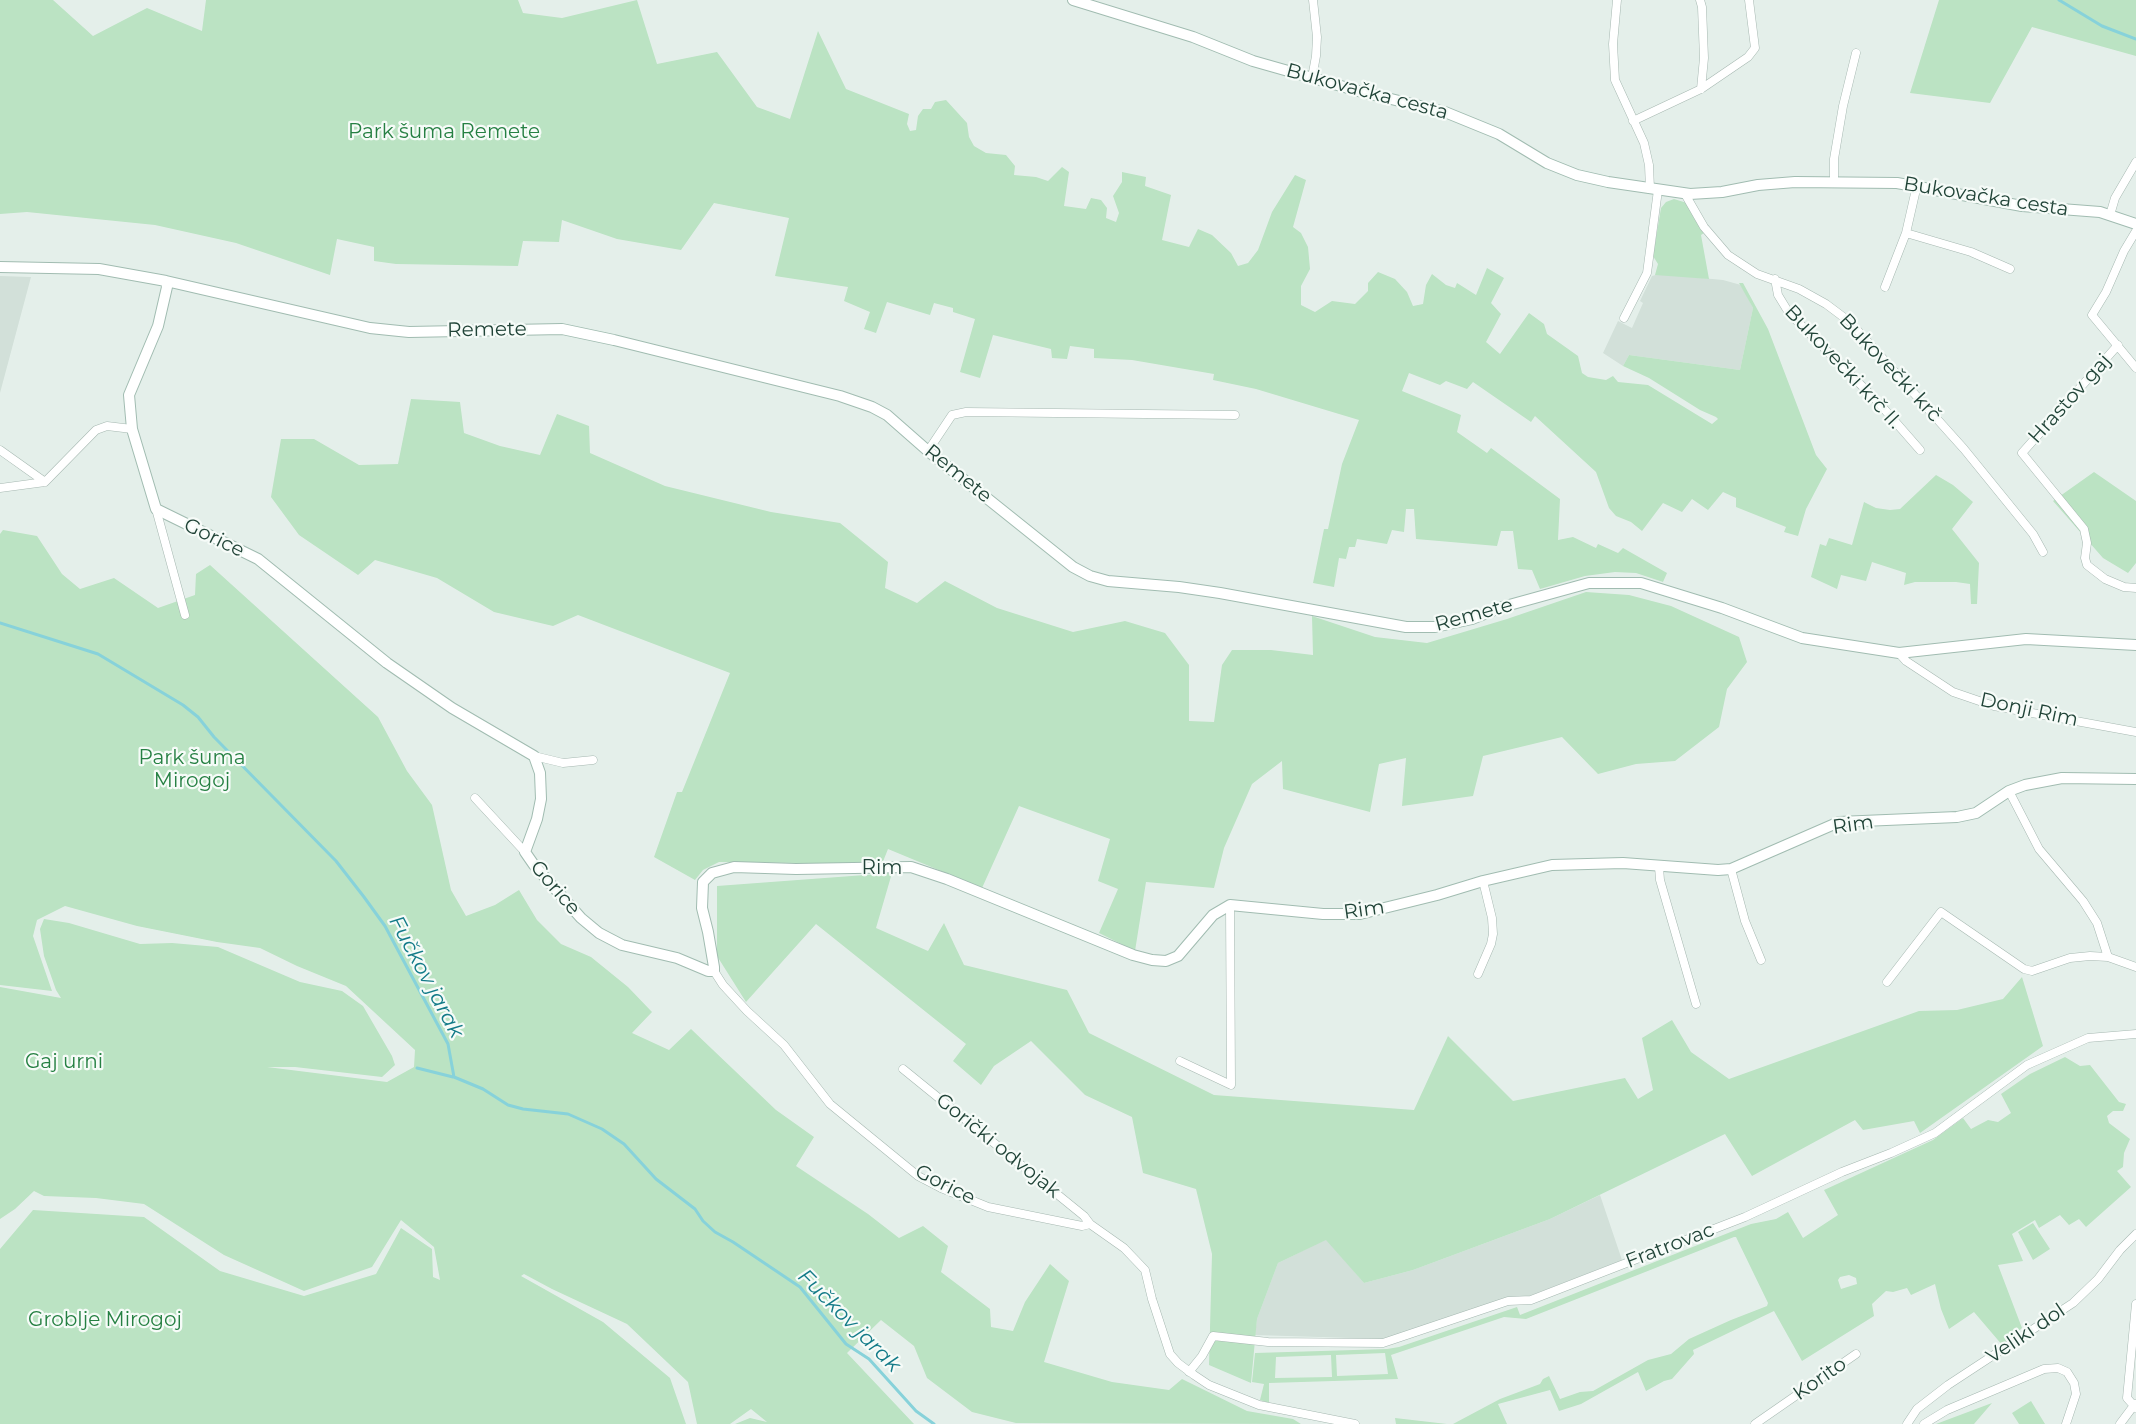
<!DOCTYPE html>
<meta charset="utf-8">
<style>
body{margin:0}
canvas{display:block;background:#e4efea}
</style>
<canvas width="2136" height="1424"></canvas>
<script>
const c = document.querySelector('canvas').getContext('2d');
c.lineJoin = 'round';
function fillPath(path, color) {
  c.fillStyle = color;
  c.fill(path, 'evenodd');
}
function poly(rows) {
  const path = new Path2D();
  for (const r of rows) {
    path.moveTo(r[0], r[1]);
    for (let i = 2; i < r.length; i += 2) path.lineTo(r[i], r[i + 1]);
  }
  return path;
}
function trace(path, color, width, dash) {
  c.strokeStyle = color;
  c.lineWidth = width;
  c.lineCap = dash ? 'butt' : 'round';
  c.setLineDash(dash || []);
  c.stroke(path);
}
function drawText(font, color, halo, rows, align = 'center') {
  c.font = font + ' Montserrat,sans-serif';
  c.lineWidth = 4.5;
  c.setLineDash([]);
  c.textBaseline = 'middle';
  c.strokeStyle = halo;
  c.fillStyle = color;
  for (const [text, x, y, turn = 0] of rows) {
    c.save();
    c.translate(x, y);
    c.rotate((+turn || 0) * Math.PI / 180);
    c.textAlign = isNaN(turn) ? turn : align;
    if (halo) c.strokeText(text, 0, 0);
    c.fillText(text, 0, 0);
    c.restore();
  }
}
const built = poly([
 [1659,274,1723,280,1741,285,1753,308,1740,370,1629,355,1623,366,1603,353,1618,321,1632,328,1643,303,1640,301,1652,276],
 [0,276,31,277,0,393],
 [1600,1195,1622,1260,1529,1296,1497,1302,1383,1339,1255,1335,1257,1319,1278,1263,1327,1239,1364,1283,1413,1270,1550,1219]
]);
const green = poly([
 [0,0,53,0,93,36,147,8,202,31,206,0,518,0,523,13,562,18,637,0,657,64,717,52,757,107,790,119,818,31,846,89,909,114,907,124,910,131,916,130,918,116,923,109,931,109,935,102,946,100,967,123,969,137,974,146,986,153,1006,155,1015,166,1014,175,1036,177,1048,181,1062,167,1069,172,1064,206,1086,209,1091,198,1101,200,1107,208,1106,218,1116,222,1119,213,1113,196,1122,182,1122,172,1146,177,1145,186,1171,195,1162,240,1189,247,1198,229,1212,235,1231,253,1238,266,1248,263,1258,250,1272,212,1295,175,1306,180,1293,227,1301,233,1308,247,1310,269,1301,286,1301,305,1315,312,1332,301,1355,304,1368,291,1368,283,1378,272,1395,279,1407,292,1413,306,1423,304,1426,285,1432,274,1446,285,1455,288,1457,283,1476,295,1487,268,1504,278,1491,303,1501,314,1486,342,1500,354,1529,313,1544,324,1547,334,1578,356,1582,373,1588,377,1606,380,1613,376,1618,382,1648,385,1712,424,1718,419,1716,417,1700,410,1649,378,1623,366,1629,355,1740,370,1753,308,1739,283,1743,283,1768,329,1816,455,1827,469,1806,509,1798,536,1784,532,1786,527,1736,507,1736,498,1723,492,1708,510,1692,499,1682,512,1663,503,1642,531,1631,522,1616,516,1609,508,1596,472,1535,416,1531,422,1473,382,1467,389,1446,381,1440,385,1409,373,1402,391,1461,415,1457,432,1487,453,1491,448,1560,499,1558,540,1573,537,1596,548,1598,544,1618,553,1623,548,1667,573,1663,582,1636,573,1615,572,1585,576,1540,589,1532,570,1518,569,1513,531,1501,531,1497,546,1416,539,1414,509,1406,509,1404,532,1392,530,1387,544,1357,539,1355,547,1349,547,1346,559,1339,558,1334,587,1313,583,1324,529,1328,529,1342,464,1359,420,1256,389,1213,380,1214,374,1132,360,1094,358,1094,349,1070,346,1067,359,1052,358,1051,349,993,335,980,378,960,372,975,319,953,312,953,308,934,303,930,315,887,302,876,333,864,329,870,312,844,301,848,287,775,276,789,218,714,203,681,250,617,239,562,220,559,242,523,241,518,266,396,264,374,261,374,247,337,239,330,275,236,243,155,225,27,212,0,214],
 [1939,0,2136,0,2136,56,2032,27,1990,103,1910,93],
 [1674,199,1687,203,1704,233,1701,235,1709,279,1655,275,1658,264,1653,256,1661,208,1666,202],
 [411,399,460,402,464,433,500,446,540,455,557,414,589,426,590,453,665,486,771,512,840,523,888,562,885,588,917,603,945,581,997,608,1073,632,1125,621,1165,633,1189,665,1189,721,1214,722,1222,665,1232,650,1271,650,1313,655,1312,616,1375,637,1427,643,1507,619,1586,592,1629,595,1671,606,1739,637,1747,662,1727,689,1719,727,1675,761,1636,764,1598,774,1562,737,1483,756,1473,796,1402,806,1406,758,1379,764,1370,812,1283,789,1282,761,1252,784,1224,848,1214,888,1146,882,1135,951,1099,933,1118,889,1098,881,1110,839,1019,806,982,888,888,849,882,864,719,862,703,870,695,880,654,857,677,792,682,792,730,673,578,615,553,626,494,612,437,578,375,560,358,575,299,535,271,497,281,439,314,439,359,465,398,464],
 [2094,472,2136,501,2136,563,2128,573,2103,558,2053,501],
 [1936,475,1953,485,1973,502,1952,529,1979,563,1977,604,1971,604,1970,584,1956,582,1915,582,1904,585,1906,573,1872,562,1866,581,1841,575,1837,589,1811,577,1820,544,1826,546,1829,538,1852,545,1864,502,1876,508,1890,510,1900,509],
 [3,530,37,536,62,574,80,589,114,578,158,608,195,595,196,574,210,565,378,717,407,771,432,805,451,890,466,916,495,905,519,890,537,920,561,944,591,957,628,987,652,1012,632,1033,669,1050,691,1029,776,1110,814,1137,796,1166,868,1214,899,1238,923,1226,948,1246,941,1272,990,1309,991,1327,1013,1331,1025,1302,1050,1264,1069,1281,1044,1362,1112,1382,1169,1390,1182,1379,1247,1411,1293,1419,1301,1424,1016,1423,972,1412,927,1378,914,1346,881,1320,847,1353,914,1424,735,1424,750,1418,767,1422,751,1409,730,1424,697,1424,688,1382,627,1324,552,1289,524,1274,521,1276,603,1322,670,1378,686,1424,0,1424,0,1249,33,1210,144,1217,220,1271,304,1296,376,1274,401,1228,432,1249,433,1277,440,1280,434,1247,401,1220,372,1267,304,1291,224,1255,144,1204,96,1198,44,1196,34,1191,15,1209,0,1219,0,987,61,998,56,990,44,956,40,929,44,919,69,923,140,944,172,943,218,947,300,982,342,991,363,1006,392,1056,395,1065,382,1077,295,1067,267,1067,387,1082,414,1067,415,1050,346,986,297,966,260,948,217,942,137,926,65,906,37,920,33,936,52,991,0,985,0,534],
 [892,873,876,928,928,951,944,923,964,965,1067,990,1089,1033,1214,1095,1414,1110,1448,1036,1513,1101,1625,1078,1638,1099,1653,1090,1642,1038,1672,1020,1691,1052,1729,1079,1919,1011,1957,1010,2003,999,2022,977,2043,1046,1920,1133,1914,1121,1863,1130,1855,1120,1752,1176,1725,1134,1550,1219,1413,1270,1364,1283,1326,1240,1278,1263,1257,1319,1251,1383,1209,1365,1212,1254,1196,1189,1143,1173,1132,1117,1085,1095,1031,1041,994,1066,981,1085,953,1061,966,1044,816,924,746,1002,717,956,717,886],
 [2065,1057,2080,1066,2090,1065,2119,1102,2126,1104,2123,1111,2113,1111,2107,1116,2109,1123,2130,1139,2124,1153,2123,1167,2117,1171,2131,1187,2086,1227,2079,1219,2069,1225,2060,1215,2039,1228,2035,1220,2012,1234,2023,1261,1998,1265,2022,1328,2003,1346,1974,1312,1949,1329,1941,1309,1935,1284,1911,1295,1907,1288,1893,1292,1886,1291,1872,1304,1874,1316,1802,1361,1774,1311,1693,1350,1694,1354,1672,1379,1664,1381,1646,1391,1638,1372,1581,1404,1559,1411,1550,1390,1498,1404,1507,1424,1453,1424,1500,1399,1540,1384,1543,1379,1549,1376,1560,1399,1580,1392,1593,1391,1648,1360,1671,1354,1689,1339,1731,1320,1767,1306,1768,1303,1736,1237,1734,1237,1526,1319,1504,1317,1391,1355,1398,1379,1269,1383,1269,1403,1260,1400,1264,1384,1252,1382,1255,1353,1387,1349,1399,1347,1517,1307,1520,1315,1751,1224,1776,1219,1788,1212,1803,1238,1838,1215,1824,1190,1933,1140,1963,1118,1971,1129,1988,1120,1998,1122,2011,1113,2001,1094,2030,1074],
 [1849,1275,1856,1278,1857,1284,1841,1289,1838,1280,1840,1277],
 [1385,1353,1388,1374,1337,1376,1336,1355],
 [1331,1355,1332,1377,1275,1378,1276,1357],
 [2033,1223,2050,1249,2033,1260,2018,1232],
 [2031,1401,2045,1424,2019,1424,2012,1413],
 [1992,1403,1974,1424,1935,1424,1936,1424],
 [1395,1418,1447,1424,1396,1424]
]);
const stream = poly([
 [2059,0,2102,26,2136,39],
 [0,623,98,654,183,705,198,717,214,737,336,861,364,897,385,926,448,1044,454,1077,483,1089,508,1105,523,1109,568,1114,602,1129,624,1144,656,1179,695,1209,703,1221,715,1232,733,1242,800,1287,846,1344,869,1359,916,1411,934,1424],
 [417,1068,453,1077]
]);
const street = poly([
 [1617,0,1613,44,1615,80,1644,143,1649,165,1650,189],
 [1700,0,1702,7,1704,58,1701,89],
 [1312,78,1316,56,1317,37,1313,0],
 [1633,121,1701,89,1748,57,1755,48,1749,0],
 [1834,181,1834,159,1843,106,1856,53],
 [1685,194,1704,227,1728,255,1757,274,1799,289,1826,304,1850,322,1964,449,2033,534,2043,552],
 [2110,215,2115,198,2136,162],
 [2136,231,2124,251,2106,292,2092,315,2136,368],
 [1906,233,1971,252,2010,269],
 [1775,279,1778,295,1789,313,1878,402,1920,450],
 [1885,287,1906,233,1917,185],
 [1624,318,1647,273,1658,190],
 [2118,345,2022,453,2084,529,2087,543,2085,558,2087,565,2105,579,2124,587,2136,588],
 [0,450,45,482],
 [928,451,952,415,966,412,1235,415],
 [0,488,45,482,96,430,107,426,132,429],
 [156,509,185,615],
 [1899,653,1906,661,1953,692,1994,706,2136,732],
 [534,756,563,763,593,760],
 [2009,791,2039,849,2083,901,2097,923,2108,957],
 [475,798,525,852],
 [1659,867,1660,880,1696,1004],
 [1731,869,1745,921,1761,960],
 [714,971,723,985,747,1011,784,1045,830,1104,918,1176,941,1188,988,1207,1082,1226,1090,1224,1124,1248,1145,1270,1152,1299,1170,1354,1178,1363,1194,1375,1209,1385,1259,1405,1355,1424],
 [1478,974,1491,944,1493,934,1492,918,1483,881],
 [1887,982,1941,912,2024,969,2032,971,2070,958,2090,956,2108,957,2136,967],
 [1180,1061,1231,1085,1230,905],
 [903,1069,1084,1216,1090,1224],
 [2136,1304,2127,1398,2136,1408],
 [1189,1372,1202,1356,1213,1336,1268,1342,1383,1343,1508,1301,1531,1300,1745,1217,1842,1172,1891,1153,1935,1133,2027,1065,2088,1038,2136,1034],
 [1755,1424,1856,1354],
 [1907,1424,1917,1409,1948,1385,2073,1303,2098,1279,2120,1250,2136,1234],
 [1924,1424,1947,1410,2044,1369,2058,1368,2067,1372,2074,1383,2076,1394,2066,1424],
 [2120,1424,2135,1404]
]);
const secondary = poly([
 [1073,0,1193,37,1253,61,1362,92,1445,112,1499,134,1547,163,1577,175,1608,182,1690,194,1722,192,1758,185,1795,182,1897,183,2022,206,2100,212,2136,224],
 [0,267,99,269,166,281,370,328,409,332,562,329,614,340,840,396,872,407,887,415,928,451,1073,567,1090,576,1108,581,1179,587,1220,593,1406,627,1435,627,1472,619,1502,607,1589,583,1641,583,1722,608,1802,638,1899,653,2026,639,2136,645],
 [166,281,167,287,158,326,129,395,132,429,156,509,258,559,387,663,452,708,534,756,540,773,541,799,537,819,525,852,534,865,581,918,599,933,622,945,677,958,708,971,714,971,714,967,708,932,702,908,703,882,712,873,734,867,796,869,911,867,947,879,1133,955,1152,960,1166,961,1178,956,1213,915,1230,905,1323,914,1360,914,1437,895,1483,881,1552,865,1623,863,1718,870,1731,869,1839,822,1957,817,1976,813,2009,791,2025,785,2062,778,2136,779]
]);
const streetNames = [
 ["Bukovačka cesta",1367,92,15],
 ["Bukovačka cesta",1986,197,9],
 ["Remete",487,330,-1],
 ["Bukovečki krč II.",1843,367,47],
 ["Bukovečki krč",1890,368,47],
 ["Hrastov gaj",2070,399,-48],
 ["Remete",958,474,39],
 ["Gorice",214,538,26],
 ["Remete",1474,615,-15],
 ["Donji Rim",2029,710,12],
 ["Rim",1853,825,-8],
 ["Rim",882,868],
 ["Gorice",555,888,49],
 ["Rim",1364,910,-8],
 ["Gorički odvojak",998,1146,39],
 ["Gorice",945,1185,27],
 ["Fratrovac",1670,1246,-21],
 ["Veliki dol",2026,1334,-34],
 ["Korito",1820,1379,-35]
];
const parkNames = [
 ["Park šuma Remete",444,132],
 ["Park šuma",192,758],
 ["Mirogoj",192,781],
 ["Gaj urni",64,1062],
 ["Groblje Mirogoj",105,1320]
];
const waterNames = [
 ["Fučkov jarak",426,977,62],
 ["Fučkov jarak",849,1321,45]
];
fillPath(built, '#d2e0d9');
fillPath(green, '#bbe3c3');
trace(stream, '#87d2da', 3);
trace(street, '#a6b8b1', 9);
trace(secondary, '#a1bcb1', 12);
trace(street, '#fff', 8);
trace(secondary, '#fff', 10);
drawText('20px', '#214438', '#f6fbf8', streetNames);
drawText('20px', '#268043', '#f6fbf8', parkNames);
drawText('italic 21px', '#137b88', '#f6fbf8', waterNames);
</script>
